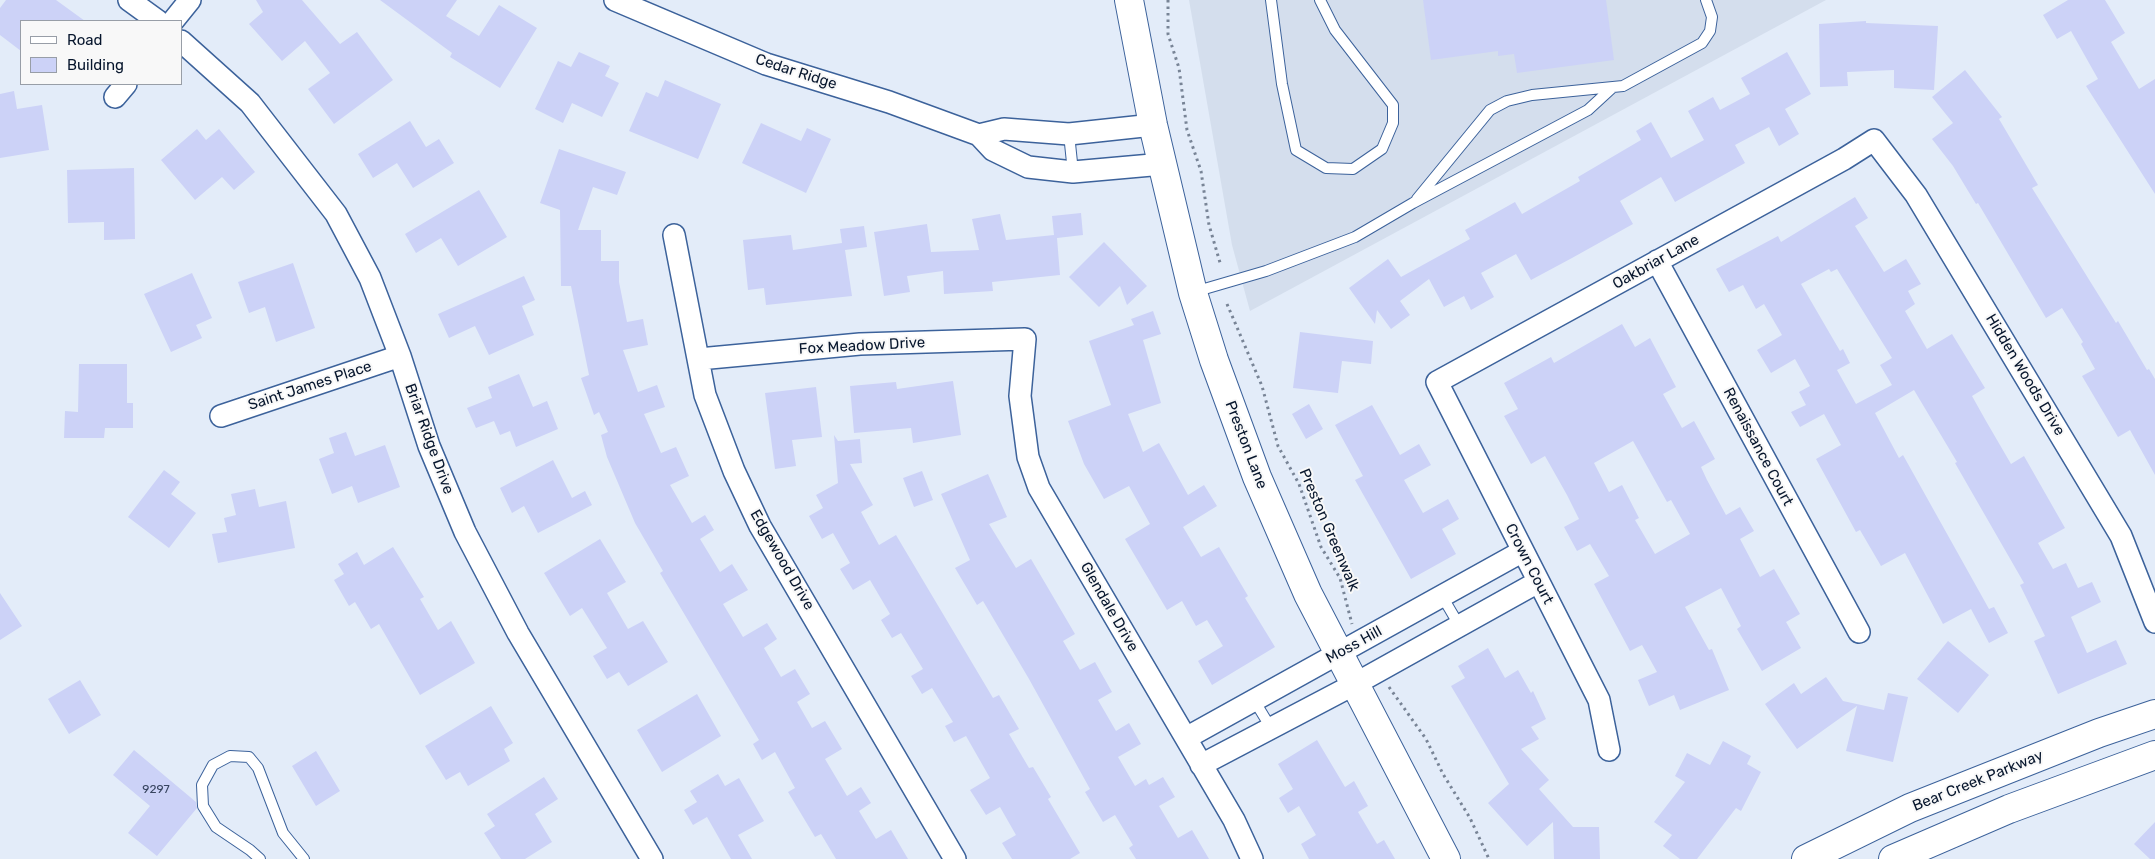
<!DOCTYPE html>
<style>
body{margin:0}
#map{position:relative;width:2155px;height:859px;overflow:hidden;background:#e3ecf9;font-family:Rubik,sans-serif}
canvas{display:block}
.legend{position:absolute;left:20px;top:20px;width:162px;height:65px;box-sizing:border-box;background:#f8f8f8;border:1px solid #989ea7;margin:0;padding:6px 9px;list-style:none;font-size:15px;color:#07162d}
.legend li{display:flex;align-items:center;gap:10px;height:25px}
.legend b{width:25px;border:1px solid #989ea7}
</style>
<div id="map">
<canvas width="2155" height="859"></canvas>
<ul class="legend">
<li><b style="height:6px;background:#fff"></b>Road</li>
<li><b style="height:14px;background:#ccd2f7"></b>Building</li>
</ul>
</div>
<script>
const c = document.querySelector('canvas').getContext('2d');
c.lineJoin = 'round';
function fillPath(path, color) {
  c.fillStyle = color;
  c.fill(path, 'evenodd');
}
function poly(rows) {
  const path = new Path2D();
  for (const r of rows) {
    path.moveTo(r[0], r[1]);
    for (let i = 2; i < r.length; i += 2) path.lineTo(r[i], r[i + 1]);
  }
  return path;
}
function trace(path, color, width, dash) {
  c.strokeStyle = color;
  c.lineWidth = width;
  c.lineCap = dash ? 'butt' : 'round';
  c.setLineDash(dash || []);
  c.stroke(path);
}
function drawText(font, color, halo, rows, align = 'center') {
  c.font = font + ' Rubik,sans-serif';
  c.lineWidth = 4;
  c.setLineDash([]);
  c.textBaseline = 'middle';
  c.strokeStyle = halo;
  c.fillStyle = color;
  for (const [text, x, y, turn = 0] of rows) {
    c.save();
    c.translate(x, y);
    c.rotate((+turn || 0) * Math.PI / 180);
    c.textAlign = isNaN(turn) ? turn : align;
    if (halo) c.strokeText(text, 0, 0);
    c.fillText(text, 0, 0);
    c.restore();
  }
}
const built = poly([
 [1189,0,1826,0,1250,311,1232,245]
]);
const building = poly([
 [6,0,56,0,85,21,21,21,21,51,0,35,0,8],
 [256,0,302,0,340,44,357,32,393,80,334,124,308,89,330,73,305,41,282,61,249,24,263,12],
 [380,0,457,0,446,16,479,36,499,5,537,28,500,88,450,57,452,53],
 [1423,0,1606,0,1614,60,1517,73,1514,54,1498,56,1498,51,1431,60],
 [2068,0,2105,0,2125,33,2111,42,2139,89,2155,79,2155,194,2086,86,2098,79,2071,31,2057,39,2043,15],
 [1866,21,1866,23,1938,26,1934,90,1894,88,1894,70,1847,72,1848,86,1820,87,1819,24],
 [579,52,610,66,605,76,619,83,602,117,572,103,563,123,535,109,558,61,571,67],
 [1787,52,1811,94,1785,109,1799,134,1779,146,1769,127,1735,145,1745,163,1675,202,1661,177,1620,201,1633,224,1572,258,1531,280,1516,254,1481,273,1494,297,1471,310,1464,296,1444,307,1429,279,1400,301,1410,315,1391,329,1377,310,1375,324,1349,288,1388,259,1401,277,1470,239,1465,230,1515,202,1522,214,1580,181,1578,177,1641,140,1636,131,1651,122,1671,158,1704,140,1688,111,1713,97,1720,110,1750,94,1741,78],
 [1965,70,2002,117,1999,119,2038,185,2032,188,2116,323,2118,321,2147,370,2149,369,2155,379,2155,475,2130,430,2118,437,2082,376,2095,369,2081,344,2083,342,2062,308,2046,318,1978,203,1976,204,1953,166,1932,139,1953,123,1932,97],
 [665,80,721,104,698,159,629,131,646,92,658,97],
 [14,91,17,109,42,105,49,150,0,158,0,94],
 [410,121,426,147,439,139,454,163,413,188,397,163,373,178,358,154],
 [761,123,801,141,807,128,831,139,806,193,742,163],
 [197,129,206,140,219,129,255,172,234,190,222,177,195,200,161,160],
 [559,149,626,172,617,195,593,187,578,230,601,230,601,261,619,261,619,282,627,322,643,319,648,345,623,350,638,392,657,385,665,407,644,414,661,453,676,447,689,476,670,485,692,523,705,515,714,530,700,539,720,572,732,564,748,590,723,604,743,637,767,623,777,639,764,648,781,677,795,669,810,694,797,702,812,728,825,721,842,749,825,759,847,796,861,787,871,803,859,811,876,839,891,830,908,859,836,859,821,834,815,837,788,792,795,788,775,752,762,760,753,744,759,740,660,573,663,571,635,523,607,457,601,435,608,432,599,412,594,415,581,378,589,375,571,286,561,286,560,210,540,203],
 [134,168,135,239,104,240,104,222,68,223,67,170],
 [479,190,507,237,458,266,441,238,416,253,405,234],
 [1855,197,1868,218,1855,226,1884,272,1906,259,1921,284,1908,291,1915,304,1905,311,1927,349,1952,334,1985,388,1972,396,1986,421,2011,464,2024,456,2065,528,2038,543,2053,569,2066,563,2078,588,2092,582,2101,602,2071,617,2087,653,2116,640,2127,664,2058,694,2034,641,2045,636,2020,585,2024,583,1955,463,1957,462,1914,390,1875,413,1899,458,1903,455,1989,609,1994,607,2008,633,1989,643,1971,609,1943,624,1905,553,1881,566,1860,530,1856,532,1816,459,1841,445,1824,414,1800,427,1791,412,1806,405,1799,392,1810,386,1795,359,1771,373,1757,350,1782,335,1764,304,1756,309,1743,285,1729,292,1716,269,1778,236,1781,242],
 [1829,269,1831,272,1837,269,1892,358,1880,365,1892,385,1856,404,1837,370,1850,363,1843,349,1840,351,1801,284],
 [1081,213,1083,235,1057,238,1060,275,992,282,993,291,944,294,943,271,907,276,910,292,884,296,874,232,927,224,931,252,979,250,972,219,1000,214,1006,240,1054,235,1052,216],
 [864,226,867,247,845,250,852,296,766,305,764,288,748,290,743,240,791,235,793,250,842,243,840,229],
 [1104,242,1147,286,1127,305,1120,286,1099,307,1069,277],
 [293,263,315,328,276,342,265,307,249,313,238,282],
 [192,273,212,318,196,325,202,338,171,352,144,294],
 [524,276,535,300,522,306,534,335,489,355,475,326,449,338,438,314],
 [1153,311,1161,334,1143,340,1161,403,1128,414,1143,452,1159,443,1188,495,1204,485,1217,506,1183,527,1201,557,1219,547,1248,596,1245,598,1275,647,1212,685,1198,661,1223,646,1207,620,1196,626,1182,601,1167,610,1125,539,1150,524,1129,486,1104,499,1084,464,1068,421,1111,405,1089,341,1134,325,1131,319],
 [1622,324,1635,347,1650,338,1676,387,1663,394,1682,428,1694,421,1715,459,1701,467,1707,480,1726,515,1740,507,1754,531,1740,539,1760,577,1774,569,1800,614,1786,622,1801,648,1762,671,1737,629,1741,626,1721,588,1685,607,1709,650,1712,649,1729,690,1680,710,1674,695,1649,706,1638,680,1657,672,1642,645,1630,651,1594,584,1609,576,1590,544,1577,551,1564,527,1579,519,1567,495,1545,456,1531,464,1504,416,1518,409,1504,383,1551,357,1554,363],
 [1633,441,1667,502,1671,500,1690,534,1655,554,1635,520,1639,518,1622,485,1609,492,1594,463],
 [1300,332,1373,341,1371,364,1342,361,1338,393,1293,388],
 [79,364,127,364,127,403,133,403,133,428,105,428,104,438,64,438,65,411,78,412],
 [519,374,533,407,547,401,558,429,516,447,510,431,500,435,494,421,476,428,467,408,492,398,488,387],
 [953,381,961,435,913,443,911,428,854,433,850,386,896,382,897,389],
 [816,387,822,437,792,440,796,466,775,469,765,393],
 [1309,404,1323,429,1306,439,1292,414],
 [1372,405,1400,455,1419,444,1431,465,1404,480,1423,513,1448,499,1459,519,1442,529,1456,554,1411,579,1355,480,1363,476,1335,425],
 [346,432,355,456,385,445,400,487,358,503,352,486,332,494,319,459,334,453,329,438],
 [834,435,838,441,860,439,862,463,850,464,873,505,861,512,879,545,896,535,993,698,999,695,1019,729,1009,734,1029,768,1033,767,1051,797,1048,799,1080,853,1070,859,1012,859,1002,843,1016,835,1000,807,986,815,970,790,990,778,966,736,954,742,945,726,953,722,932,688,922,694,911,676,923,669,901,633,892,638,881,620,890,614,870,580,853,590,840,569,850,563,833,533,822,539,809,516,823,508,816,495,838,483],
 [553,460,572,498,585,491,592,505,538,533,524,506,512,513,500,488],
 [164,470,180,482,171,494,196,513,169,548,128,517],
 [922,471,933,500,914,507,903,478],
 [988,474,1007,517,989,524,1016,568,1031,559,1075,634,1063,641,1080,670,1095,662,1112,692,1098,700,1116,731,1129,723,1141,744,1118,757,1135,786,1146,779,1149,785,1163,777,1175,797,1159,806,1178,838,1192,830,1209,859,1136,859,1129,848,1133,845,1115,815,1103,822,1085,792,1090,789,1029,679,983,601,977,605,955,568,970,560,941,494],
 [255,489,259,507,286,501,295,548,218,563,212,534,227,532,224,518,236,515,231,494],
 [600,539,626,582,607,593,628,629,643,621,668,662,628,686,619,672,607,679,593,656,607,648,582,608,570,616,544,573],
 [393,547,424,597,420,599,438,630,451,621,475,663,420,695,379,624,371,629,355,602,349,606,334,580,344,574,338,564,357,552,364,565],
 [0,593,22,626,0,640],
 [1948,641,1989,675,1958,713,1917,679],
 [1488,648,1505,678,1518,670,1531,693,1533,691,1546,719,1531,727,1539,739,1521,749,1549,780,1539,789,1573,827,1599,827,1600,859,1554,859,1553,822,1527,846,1488,803,1509,784,1451,686,1465,678,1458,666],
 [1826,677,1843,701,1884,710,1888,693,1908,697,1893,762,1846,751,1857,706,1797,749,1765,704,1794,683,1801,694],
 [80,680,101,715,69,734,48,699],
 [697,694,721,736,662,772,637,730],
 [491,706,513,743,504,749,510,761,468,786,460,772,446,780,425,746],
 [1317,740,1345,787,1354,781,1368,806,1358,812,1377,844,1384,840,1395,859,1309,859,1301,844,1316,835,1299,806,1288,813,1279,798,1293,789,1278,764],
 [1723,741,1751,756,1747,764,1761,772,1741,811,1736,808,1697,859,1680,859,1663,846,1672,835,1654,822,1685,782,1675,776,1687,753,1710,765],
 [134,750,196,802,197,808,157,856,128,833,150,806,113,775],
 [316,751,340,791,316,806,292,766],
 [718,774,725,786,739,778,764,821,738,835,752,859,731,859,707,817,693,825,684,810,697,802,690,791],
 [544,777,558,799,535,814,552,842,525,859,501,859,484,833,495,826,487,814],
 [2155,822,2155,859,2150,859,2134,844]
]);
const path = poly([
 [1168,0,1168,34,1179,68,1187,130,1201,171,1209,225,1221,266],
 [1227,304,1262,386,1278,446,1299,484,1321,547,1340,578,1352,624],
 [1389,687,1426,739,1443,774,1470,818,1489,859]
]);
const lane = poly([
 [1271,0,1282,84,1296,150,1326,168,1353,169,1382,149,1393,123,1393,105,1335,30,1320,0],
 [1069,134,1073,172],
 [1417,199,1490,110,1507,101,1532,95,1623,86,1702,43,1710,31,1712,17,1706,0],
 [1194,292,1266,271,1355,237,1413,203,1588,110,1613,87],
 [1442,596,1459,625],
 [1254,700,1271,728],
 [260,859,250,850,216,827,203,806,202,785,213,765,230,756,249,757,258,768,283,833,304,859]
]);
const street = poly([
 [129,0,158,21],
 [615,0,766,64,889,102,979,135,993,150,1028,167,1073,172,1163,164],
 [173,21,190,0],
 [181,41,250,103,336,214,370,278,400,356,429,446,465,532,518,633,652,859],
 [115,97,126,84],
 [979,135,1004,129,1069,134,1153,125],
 [674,235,705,395,734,471,760,526,955,859],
 [1657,261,1859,632],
 [699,359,860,344,1025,339,1020,396,1028,457,1039,488,1234,820,1252,859],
 [221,416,400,356],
 [1186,738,1523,551],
 [1609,750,1599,700,1437,382,1844,159,1874,140,1916,195,2121,536,2155,622],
 [1201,765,1355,684,1538,582]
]);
const secondary = poly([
 [1129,0,1153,125,1193,293,1214,360,1257,477,1308,594,1446,859],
 [1806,859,1910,808,2099,733,2155,714],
 [1893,859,2009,809,2155,755]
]);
const numberNames = [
 ["9297",156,790]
];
const streetNames = [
 ["Cedar Ridge",796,72,18],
 ["Oakbriar Lane",1656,262,-29],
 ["Fox Meadow Drive",862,346,-3],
 ["Hidden Woods Drive",2025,375,59],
 ["Saint James Place",310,386,-18],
 ["Briar Ridge Drive",429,439,70],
 ["Preston Lane",1246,445,69],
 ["Renaissance Court",1758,447,62],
 ["Preston Greenwalk",1329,530,67],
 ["Edgewood Drive",782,560,60],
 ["Crown Court",1529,564,63],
 ["Glendale Drive",1109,607,60],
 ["Moss Hill",1354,645,-29],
 ["Bear Creek Parkway",1978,781,-22]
];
fillPath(built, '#d4deed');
fillPath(building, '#ccd2f7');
trace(lane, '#3c629b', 12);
trace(street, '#3c629b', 24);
trace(secondary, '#3c629b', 30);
trace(path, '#788496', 3, [2.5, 4]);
trace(lane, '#fff', 10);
trace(street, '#fff', 21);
trace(secondary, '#fff', 28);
drawText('12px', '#384560', null, numberNames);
drawText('15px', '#07162d', '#f8f8f8', streetNames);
</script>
